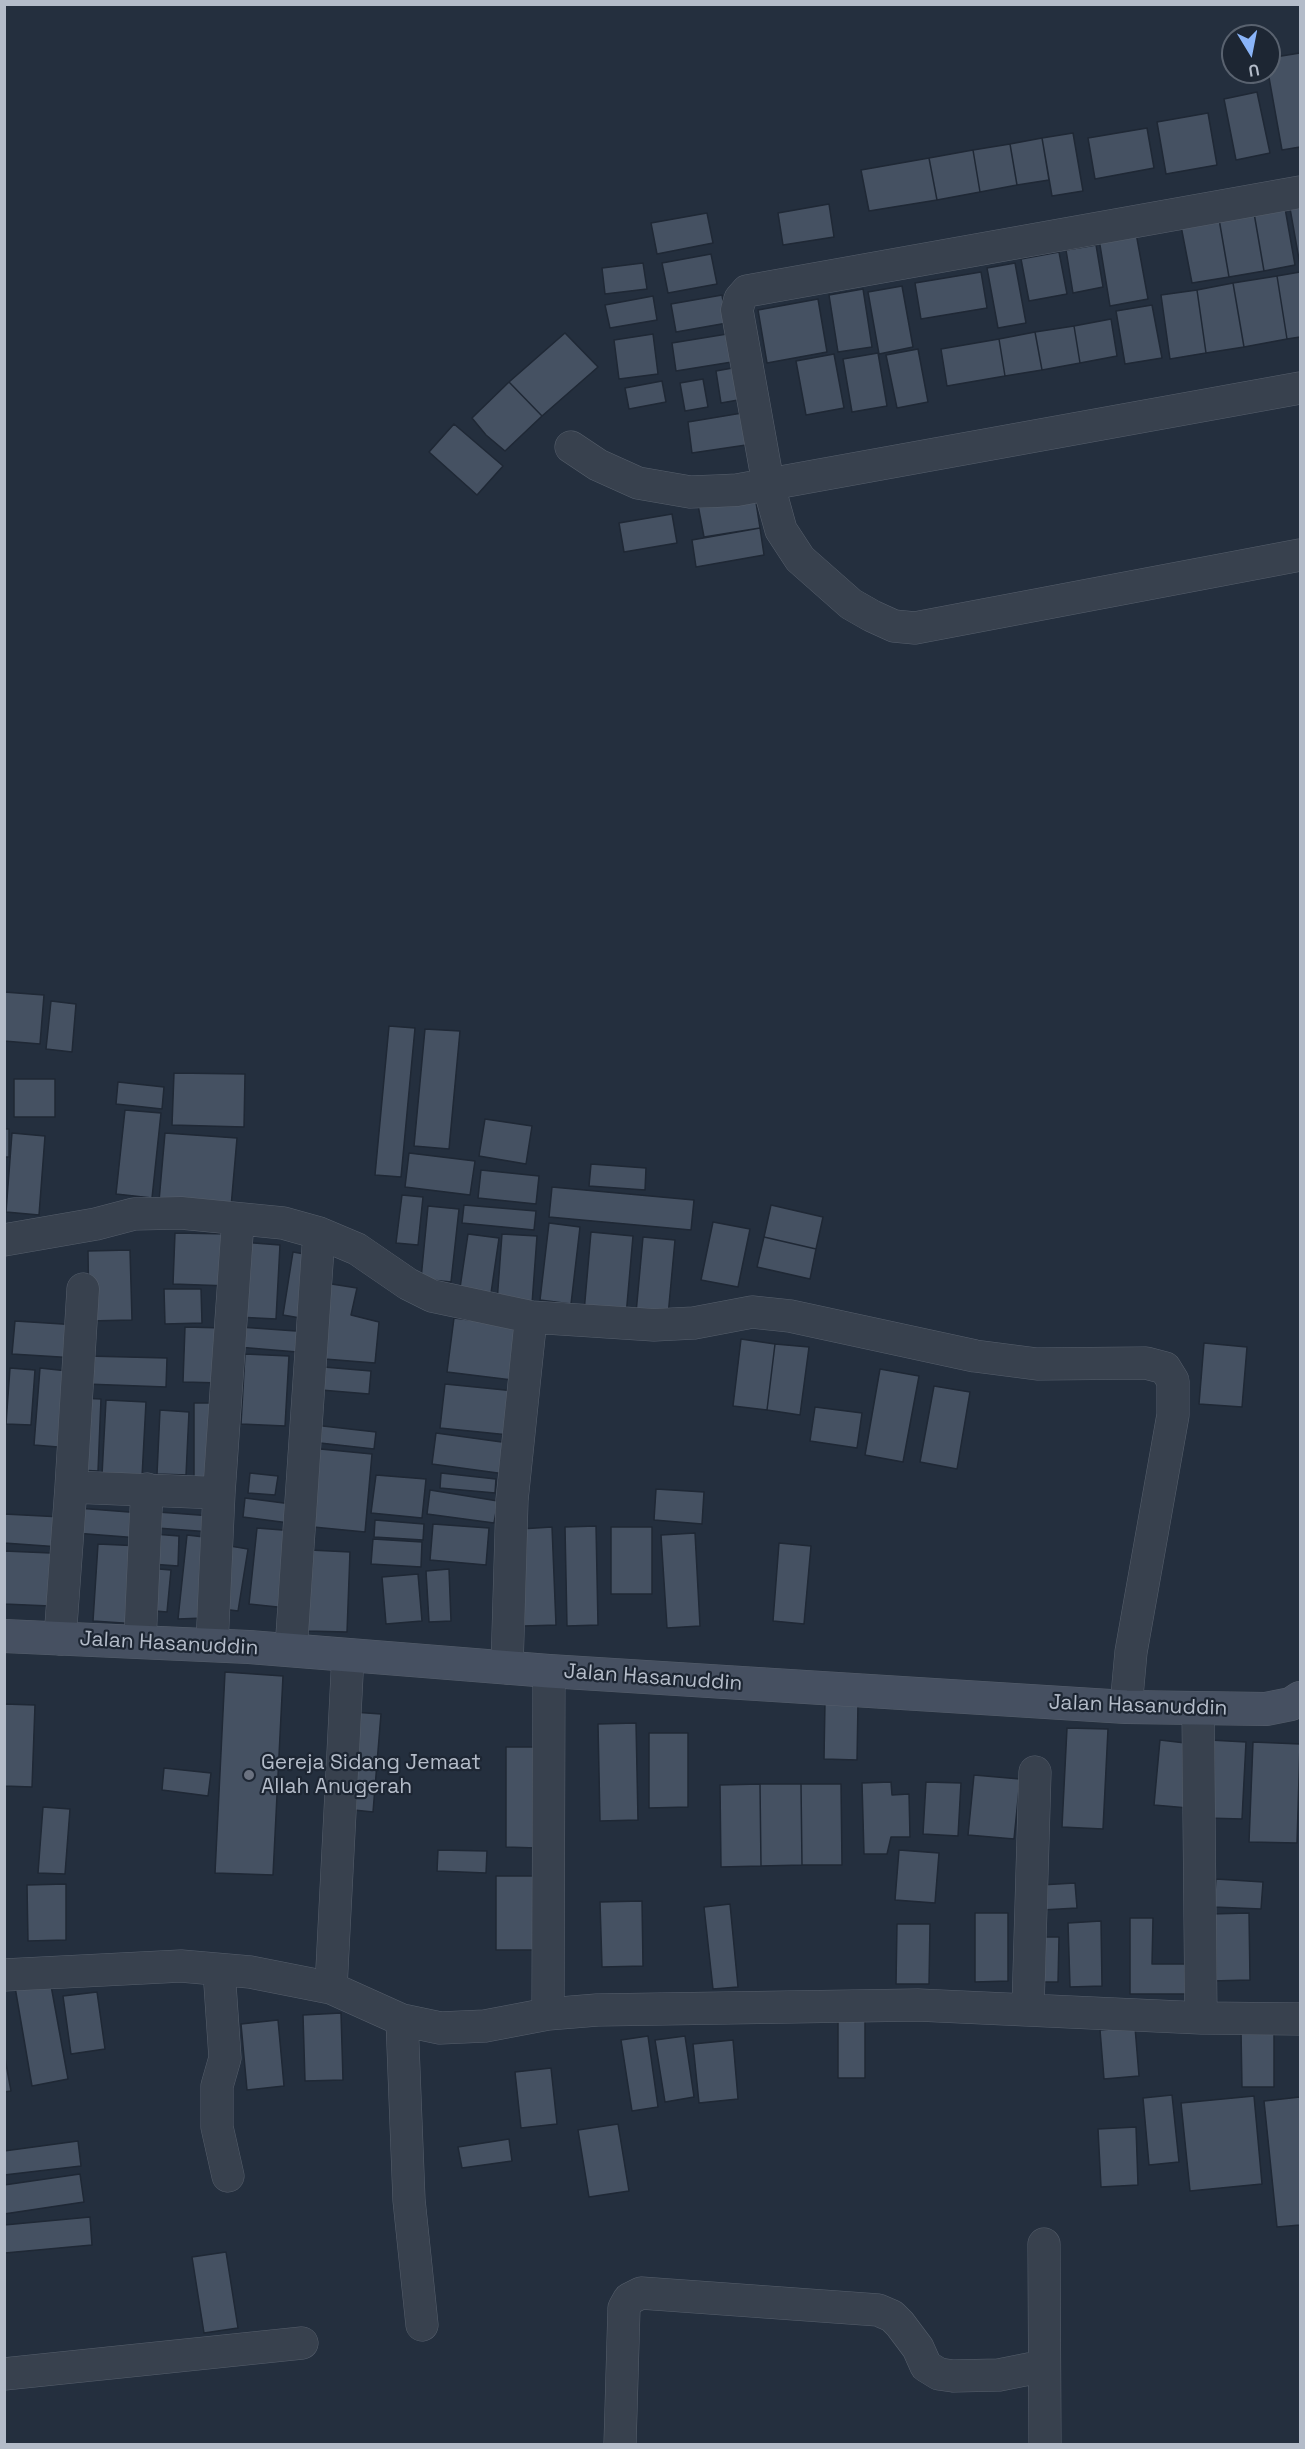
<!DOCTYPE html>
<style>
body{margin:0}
#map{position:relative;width:1305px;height:2449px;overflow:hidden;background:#242f3e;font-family:"Space Grotesk",sans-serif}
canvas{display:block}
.frame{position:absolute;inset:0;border:6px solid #b4bcc9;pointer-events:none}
.north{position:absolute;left:1221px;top:24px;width:60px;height:60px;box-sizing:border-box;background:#1d2633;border:2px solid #59626f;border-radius:50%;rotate:170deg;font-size:16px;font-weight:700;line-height:24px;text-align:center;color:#b4bcc9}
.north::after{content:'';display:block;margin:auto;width:21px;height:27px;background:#8ab4f8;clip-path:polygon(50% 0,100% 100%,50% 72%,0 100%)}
</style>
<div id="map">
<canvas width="1305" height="2449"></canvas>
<div class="frame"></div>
<div class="north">U</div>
</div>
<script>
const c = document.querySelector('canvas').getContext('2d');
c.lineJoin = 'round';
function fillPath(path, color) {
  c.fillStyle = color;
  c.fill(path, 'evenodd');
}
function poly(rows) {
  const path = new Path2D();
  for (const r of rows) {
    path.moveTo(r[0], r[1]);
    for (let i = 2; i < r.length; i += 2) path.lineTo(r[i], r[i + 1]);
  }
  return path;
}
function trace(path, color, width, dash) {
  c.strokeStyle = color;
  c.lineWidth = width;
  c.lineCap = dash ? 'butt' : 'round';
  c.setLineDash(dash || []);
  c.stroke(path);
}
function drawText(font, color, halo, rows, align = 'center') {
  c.font = font + ' "Space Grotesk",sans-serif';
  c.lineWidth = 4.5;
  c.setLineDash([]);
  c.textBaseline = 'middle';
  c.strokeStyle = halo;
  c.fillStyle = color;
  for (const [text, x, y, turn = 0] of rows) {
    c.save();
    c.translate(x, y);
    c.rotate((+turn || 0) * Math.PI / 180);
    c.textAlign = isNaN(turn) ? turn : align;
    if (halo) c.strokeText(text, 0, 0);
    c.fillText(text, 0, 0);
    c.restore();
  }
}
const building = poly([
 [1300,53,1300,147,1282,150,1268,72,1269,58,1300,53],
 [1257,92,1270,153,1236,160,1224,99,1257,92],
 [1208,113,1217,165,1166,174,1157,122,1208,113],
 [1147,128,1154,168,1095,179,1088,138,1147,128],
 [1073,133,1083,191,1052,196,1042,138,1073,133],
 [1042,138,1049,180,1017,185,1010,144,1042,138],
 [1010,144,1017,185,980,192,973,150,1010,144],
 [973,150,980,192,937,200,929,158,973,150],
 [929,158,937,200,869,211,861,170,929,158],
 [1300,195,1300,265,1288,197,1300,195],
 [829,204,834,237,783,245,778,213,829,204],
 [1285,208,1295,265,1264,271,1254,213,1285,208],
 [707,213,713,243,657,254,651,223,707,213],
 [1254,213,1264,271,1229,277,1219,219,1254,213],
 [1219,219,1229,277,1192,283,1181,226,1219,219],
 [1136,233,1148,299,1110,306,1099,239,1136,233],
 [1096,245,1103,287,1073,293,1066,250,1096,245],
 [1059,252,1067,294,1029,301,1021,259,1059,252],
 [711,254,717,284,668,293,662,263,711,254],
 [643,263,647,289,605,294,602,268,643,263],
 [1015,263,1026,323,998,328,987,268,1015,263],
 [981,272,987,308,921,319,915,283,981,272],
 [1300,272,1300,337,1287,339,1277,276,1300,272],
 [1277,276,1287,339,1244,347,1233,283,1277,276],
 [1233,283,1244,347,1206,353,1197,290,1233,283],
 [902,286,913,347,879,354,868,292,902,286],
 [863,289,872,347,838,352,829,295,863,289],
 [1197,290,1206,353,1170,359,1161,295,1197,290],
 [722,295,727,323,676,332,671,304,722,295],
 [653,296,657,320,610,328,605,305,653,296],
 [818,299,827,352,767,363,758,310,818,299],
 [1152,305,1162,358,1125,364,1116,311,1152,305],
 [1111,319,1117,356,1080,363,1074,326,1111,319],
 [1074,326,1080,363,1042,370,1035,332,1074,326],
 [1035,332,1042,370,1005,376,999,339,1035,332],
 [565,333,598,367,542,416,509,382,565,333],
 [653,334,658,374,619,379,614,340,653,334],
 [727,334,732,362,676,371,672,343,727,334],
 [999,339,1005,376,947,386,941,349,999,339],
 [918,349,928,402,897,408,886,355,918,349],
 [878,353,887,406,852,412,843,359,878,353],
 [834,354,844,408,806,415,796,361,834,354],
 [738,367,744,399,721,403,716,371,738,367],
 [703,379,708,407,685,411,680,383,703,379],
 [662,381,666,402,629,409,625,388,662,381],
 [509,382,542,416,505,451,486,435,472,418,509,382],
 [748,412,753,444,692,453,688,422,748,412],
 [454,424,503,466,477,495,429,452,454,424],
 [755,496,760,528,704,537,698,505,755,496],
 [672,514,677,543,624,552,619,523,672,514],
 [760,528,764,555,696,567,692,540,760,528],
 [4,992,44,995,40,1044,4,1041,4,992],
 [51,1001,76,1004,72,1052,46,1049,51,1001],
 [389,1026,415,1028,401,1177,375,1175,389,1026],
 [425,1029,460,1031,449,1149,414,1146,425,1029],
 [174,1073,245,1074,244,1127,172,1125,174,1073],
 [14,1079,55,1079,55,1117,14,1117,14,1079],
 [118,1082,164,1087,162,1109,116,1104,118,1082],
 [125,1110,161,1113,152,1198,116,1194,125,1110],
 [485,1119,532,1126,526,1164,479,1156,485,1119],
 [4,1129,9,1129,9,1157,4,1157,4,1129],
 [12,1133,45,1136,39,1215,6,1212,12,1133],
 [165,1133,237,1138,231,1207,159,1201,165,1133],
 [409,1153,475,1161,470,1195,405,1187,409,1153],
 [591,1164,646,1168,645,1190,589,1186,591,1164],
 [481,1170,539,1176,536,1204,478,1198,481,1170],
 [552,1187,694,1200,691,1230,549,1217,552,1187],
 [402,1195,423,1197,418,1245,396,1243,402,1195],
 [464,1205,536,1211,534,1230,462,1223,464,1205],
 [771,1205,823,1217,816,1249,764,1237,771,1205],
 [428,1206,459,1209,451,1282,421,1279,428,1206],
 [713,1222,750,1229,738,1287,701,1280,713,1222],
 [549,1223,580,1227,571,1304,540,1300,549,1223],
 [591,1232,633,1236,626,1316,584,1312,591,1232],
 [175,1233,231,1234,229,1286,173,1284,175,1233],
 [468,1234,499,1238,491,1293,460,1288,468,1234],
 [502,1234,537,1236,532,1304,497,1302,502,1234],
 [643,1237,675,1240,668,1316,636,1313,643,1237],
 [764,1237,816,1249,810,1279,757,1267,764,1237],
 [241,1242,280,1245,276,1319,237,1317,241,1242],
 [130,1250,132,1320,89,1321,88,1251,130,1250],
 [293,1252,316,1256,306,1319,283,1315,293,1252],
 [319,1282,357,1288,351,1315,379,1322,375,1363,312,1358,319,1282],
 [164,1289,201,1289,202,1323,165,1324,164,1289],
 [454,1318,519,1326,512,1380,447,1372,454,1318],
 [15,1321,78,1325,76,1358,12,1354,15,1321],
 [185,1327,224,1328,222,1383,183,1382,185,1327],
 [240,1327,310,1332,309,1353,238,1347,240,1327],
 [741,1339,775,1344,767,1410,733,1406,741,1339],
 [1204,1343,1247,1347,1242,1407,1199,1404,1204,1343],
 [775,1344,809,1347,800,1415,767,1410,775,1344],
 [245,1354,289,1356,285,1426,241,1424,245,1354],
 [87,1356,167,1358,166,1387,86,1384,87,1356],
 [312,1366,371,1371,369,1394,309,1389,312,1366],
 [10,1368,35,1370,31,1425,6,1424,10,1368],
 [40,1368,77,1372,70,1448,34,1445,40,1368],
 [880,1369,919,1376,903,1462,865,1455,880,1369],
 [445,1384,515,1391,509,1435,440,1428,445,1384],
 [934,1386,970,1392,957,1469,920,1462,934,1386],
 [80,1398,101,1399,98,1471,78,1470,80,1398],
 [106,1400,146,1402,142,1477,102,1475,106,1400],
 [194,1403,218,1403,218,1478,194,1477,194,1403],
 [815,1407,862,1413,857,1448,810,1441,815,1407],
 [160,1410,189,1412,186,1475,157,1474,160,1410],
 [314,1425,376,1432,374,1449,311,1442,314,1425],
 [436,1433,509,1443,505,1474,432,1464,436,1433],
 [310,1448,372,1454,365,1532,303,1526,310,1448],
 [250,1473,278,1476,275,1495,248,1493,250,1473],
 [441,1473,496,1479,495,1493,440,1488,441,1473],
 [376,1475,426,1479,422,1518,371,1513,376,1475],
 [656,1489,704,1492,702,1524,654,1520,656,1489],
 [430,1490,498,1501,494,1523,427,1514,430,1490],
 [245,1498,299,1505,297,1524,243,1517,245,1498],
 [77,1508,142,1513,139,1538,75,1533,77,1508],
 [158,1512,212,1516,211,1532,157,1528,158,1512],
 [4,1514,62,1517,60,1547,4,1543,4,1514],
 [375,1520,424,1524,423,1540,374,1537,375,1520],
 [433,1524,489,1528,486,1565,430,1560,433,1524],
 [596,1526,598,1625,567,1626,565,1527,596,1526],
 [552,1527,556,1625,524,1626,520,1529,552,1527],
 [611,1527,652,1527,652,1594,611,1594,611,1527],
 [257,1528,295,1531,287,1608,249,1604,257,1528],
 [695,1533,700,1626,667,1628,661,1535,695,1533],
 [154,1534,179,1536,178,1566,151,1564,154,1534],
 [187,1535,213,1538,204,1618,178,1619,187,1535],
 [373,1539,422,1542,421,1567,371,1564,373,1539],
 [779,1543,811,1546,804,1624,773,1621,779,1543],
 [98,1544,142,1546,138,1624,93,1621,98,1544],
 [224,1545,248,1549,238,1611,215,1608,224,1545],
 [310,1550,350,1552,347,1632,306,1631,310,1550],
 [4,1551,51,1553,50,1606,4,1604,4,1551],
 [147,1568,171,1570,167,1612,143,1610,147,1568],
 [449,1569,451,1621,429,1622,426,1571,449,1569],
 [418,1574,422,1621,386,1624,382,1577,418,1574],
 [225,1672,283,1676,273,1875,215,1873,225,1672],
 [825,1702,858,1703,857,1760,824,1759,825,1702],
 [4,1704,35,1705,32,1787,4,1786,4,1704],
 [353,1712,381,1714,373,1812,344,1809,353,1712],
 [636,1723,638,1820,600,1821,598,1724,636,1723],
 [1067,1728,1108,1729,1103,1829,1062,1827,1067,1728],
 [649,1733,688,1733,688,1807,649,1808,649,1733],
 [1160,1740,1194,1744,1188,1808,1154,1805,1160,1740],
 [1210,1740,1246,1742,1242,1819,1206,1818,1210,1740],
 [1253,1742,1300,1744,1297,1843,1249,1842,1253,1742],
 [506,1747,538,1747,537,1848,506,1847,506,1747],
 [164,1768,211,1773,208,1796,162,1790,164,1768],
 [974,1775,1020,1779,1014,1839,968,1835,974,1775],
 [891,1782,892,1795,909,1794,910,1837,891,1837,887,1854,864,1854,862,1783,891,1782],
 [926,1782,961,1783,958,1836,923,1834,926,1782],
 [760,1784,761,1866,721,1867,720,1785,760,1784],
 [760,1784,801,1784,802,1865,761,1866,760,1784],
 [801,1784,841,1784,842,1865,802,1865,801,1784],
 [43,1807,70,1809,65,1874,38,1873,43,1807],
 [438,1850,487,1851,486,1873,437,1871,438,1850],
 [899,1850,939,1853,935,1903,895,1900,899,1850],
 [496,1876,533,1876,533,1950,496,1950,496,1876],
 [1216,1879,1263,1882,1261,1909,1214,1907,1216,1879],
 [1075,1883,1077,1908,1042,1910,1040,1885,1075,1883],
 [66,1884,66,1940,28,1941,27,1885,66,1884],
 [642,1901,643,1966,602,1967,600,1902,642,1901],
 [730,1904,738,1987,713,1989,704,1907,730,1904],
 [975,1913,1008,1913,1008,1981,975,1982,975,1913],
 [1249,1913,1250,1980,1211,1981,1210,1914,1249,1913],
 [1130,1918,1153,1918,1152,1964,1189,1964,1188,1994,1130,1994,1130,1918],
 [1101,1921,1102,1986,1070,1987,1068,1923,1101,1921],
 [897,1924,930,1924,929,1984,896,1984,897,1924],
 [1039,1937,1059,1937,1058,1982,1038,1982,1039,1937],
 [50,1980,68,2079,32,2086,15,1987,50,1980],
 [97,1992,105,2049,71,2054,63,1996,97,1992],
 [341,2013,343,2080,305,2081,303,2015,341,2013],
 [838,2019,865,2020,865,2078,838,2078,838,2019],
 [278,2020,284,2086,247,2090,241,2024,278,2020],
 [1135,2027,1139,2076,1104,2079,1100,2030,1135,2027],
 [1241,2031,1274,2031,1274,2087,1242,2087,1241,2031],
 [648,2036,658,2107,632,2111,621,2040,648,2036],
 [685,2036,694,2097,665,2102,655,2040,685,2036],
 [733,2040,738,2099,699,2103,693,2044,733,2040],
 [4,2053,11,2091,4,2092,4,2053],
 [551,2068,557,2124,521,2128,515,2072,551,2068],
 [1172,2095,1179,2162,1149,2165,1143,2098,1172,2095],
 [1254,2096,1262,2184,1190,2191,1181,2103,1254,2096],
 [1300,2097,1300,2225,1277,2227,1264,2101,1300,2097],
 [618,2124,629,2191,589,2197,578,2130,618,2124],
 [1136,2127,1138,2185,1101,2187,1098,2129,1136,2127],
 [509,2139,512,2161,462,2168,458,2147,509,2139],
 [78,2141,81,2166,4,2175,4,2151,78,2141],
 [80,2174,84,2202,4,2214,4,2185,80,2174],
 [90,2217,92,2245,5,2253,4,2225,90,2217],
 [226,2252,238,2328,204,2333,192,2257,226,2252]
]);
const street = poly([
 [1300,192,747,291,740,299,737,310,768,483,781,530,800,559,851,604,872,616,894,626,915,628,1300,555],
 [571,447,598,465,638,483,690,492,717,491,737,490,1300,388],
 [4,1240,96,1224,134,1214,181,1213,283,1223,319,1233,357,1249,408,1284,432,1296,531,1317,654,1325,694,1323,752,1312,790,1316,975,1356,1037,1364,1146,1363,1165,1368,1173,1381,1173,1415,1131,1652,1126,1707],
 [71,1487,83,1289],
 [60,1639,71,1487,219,1493],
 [140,1642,147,1489],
 [212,1645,219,1493,238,1220],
 [291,1650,319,1233],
 [507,1668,512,1500,531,1317],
 [1198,1709,1201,2018],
 [219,1970,225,2058,217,2086,217,2127,228,2176],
 [4,1975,181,1966,250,1972,331,1988,402,2020,440,2028,485,2026,548,2014,597,2010,918,2005,1201,2018,1300,2019],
 [331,1988,348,1655],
 [1028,2008,1035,1772],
 [548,2014,549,1671],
 [402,2020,409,2200,422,2325],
 [1044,2244,1045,2444],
 [4,2374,302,2343],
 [620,2444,624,2308,629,2299,641,2293,878,2310,892,2316,900,2324,918,2348,926,2366,939,2374,953,2376,999,2375,1044,2366]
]);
const secondary = poly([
 [4,1636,249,1647,549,1671,1126,1707,1266,1709,1291,1704,1300,1698]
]);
const markers = [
 [249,1775,6,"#6b7280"]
];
const streetNames = [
 ["Jalan Hasanuddin",169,1644,3],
 ["Jalan Hasanuddin",653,1678,4],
 ["Jalan Hasanuddin",1138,1706,2]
];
const poiNames = [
 ["Gereja Sidang Jemaat",261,1763],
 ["Allah Anugerah",261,1787]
];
fillPath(building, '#455162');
trace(building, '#1f2835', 1.5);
trace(street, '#565f6c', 33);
trace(secondary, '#565f6c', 34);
trace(street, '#38414e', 32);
trace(secondary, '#465061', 33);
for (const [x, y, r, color] of markers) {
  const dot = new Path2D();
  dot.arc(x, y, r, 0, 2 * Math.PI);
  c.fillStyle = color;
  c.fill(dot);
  trace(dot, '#1d2633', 2);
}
drawText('21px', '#b4bcc9', '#1d2633', streetNames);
drawText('21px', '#b4bcc9', '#1d2633', poiNames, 'left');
</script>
